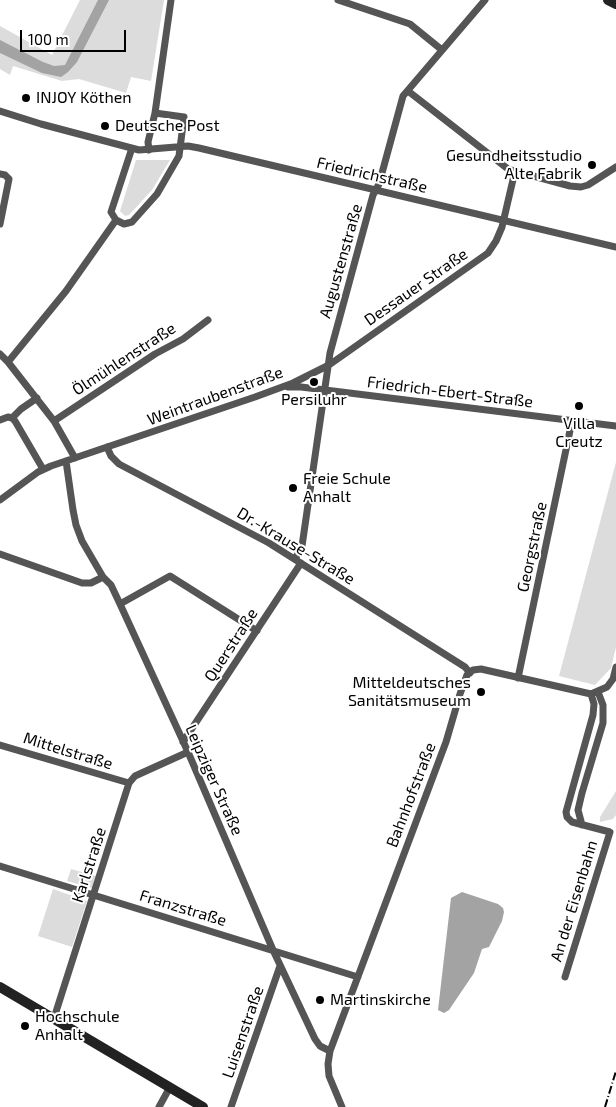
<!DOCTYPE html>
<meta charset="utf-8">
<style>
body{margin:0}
#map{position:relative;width:616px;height:1107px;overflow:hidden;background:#fff;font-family:"Exo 2",sans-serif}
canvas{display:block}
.scale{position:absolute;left:20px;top:30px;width:106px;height:22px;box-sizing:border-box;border:2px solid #000;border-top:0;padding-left:6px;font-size:15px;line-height:18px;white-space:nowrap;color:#000;-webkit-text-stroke:4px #fff;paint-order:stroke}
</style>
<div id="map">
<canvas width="616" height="1107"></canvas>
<div class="scale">100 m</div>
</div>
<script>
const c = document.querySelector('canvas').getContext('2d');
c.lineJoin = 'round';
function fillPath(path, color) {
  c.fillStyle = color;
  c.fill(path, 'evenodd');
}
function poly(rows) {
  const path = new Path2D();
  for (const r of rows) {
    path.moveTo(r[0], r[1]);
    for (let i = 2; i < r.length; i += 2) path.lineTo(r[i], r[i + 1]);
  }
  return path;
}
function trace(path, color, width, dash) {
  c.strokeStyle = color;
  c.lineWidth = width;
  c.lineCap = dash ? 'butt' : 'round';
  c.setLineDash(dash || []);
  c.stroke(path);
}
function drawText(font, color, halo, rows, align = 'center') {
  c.font = font + ' "Exo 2",sans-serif';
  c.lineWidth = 4;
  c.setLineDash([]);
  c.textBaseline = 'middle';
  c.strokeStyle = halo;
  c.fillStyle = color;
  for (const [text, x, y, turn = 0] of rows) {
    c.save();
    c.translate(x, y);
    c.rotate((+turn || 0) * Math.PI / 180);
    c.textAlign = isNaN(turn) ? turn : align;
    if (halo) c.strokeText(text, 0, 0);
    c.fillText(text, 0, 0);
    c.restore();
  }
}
const green = poly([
 [80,0,164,0,151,81,131,77,126,93,79,79,62,81,13,66,10,75,0,69,0,26,52,55],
 [136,160,170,160,152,190,129,215,125,216,120,211],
 [616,462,616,647,611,668,595,685,559,676],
 [616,791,616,815,613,819,600,822,600,817],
 [71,869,96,876,92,888,67,881],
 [53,889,87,901,72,947,38,936]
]);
const water = poly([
 [98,0,109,0,77,62,68,72,61,77,42,73,0,53,0,40,43,62,54,66,65,65],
 [462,892,498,904,503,908,504,912,502,921,489,947,482,949,474,973,449,1010,444,1013,438,1010,451,898]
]);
const street = poly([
 [338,0,410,24,442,50],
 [408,91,508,169,515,171],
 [0,111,41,124,139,150,188,146,199,148,616,247],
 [132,148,111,212,116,220,124,224,132,222,157,194,179,156,184,117,155,113],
 [149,150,148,142,155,113,171,0],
 [0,174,5,175,9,179,0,224],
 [0,354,8,362,54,421,75,458],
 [8,362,66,291,116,220],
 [288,387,301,387,616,426],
 [12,418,15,421,43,469],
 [12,418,21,409,37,398],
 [0,420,8,417,12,418],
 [54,421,155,354,183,339,208,320],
 [107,447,111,456,119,464,269,543,465,667,470,673],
 [66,461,73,510,76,525,82,541,103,577,111,585,120,604,188,752,273,950,315,1039,320,1046,330,1051],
 [0,500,38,472,51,466,255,397,293,383,329,365,488,253,496,241,502,227,515,171,570,186,581,187,588,185,616,167],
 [0,554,82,583,91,583,103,577],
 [295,559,302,546,330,353,373,195,379,184,403,96,485,0],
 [120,604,170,576,257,631],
 [518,678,572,421],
 [183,742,301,563],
 [0,745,129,783],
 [582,825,578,810,582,793,603,723,603,705,598,692],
 [0,866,358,977],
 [565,977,610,832,572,822,567,817,566,812,593,715,594,704,591,694],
 [54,1018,129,783,135,776,188,752],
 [159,1107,170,1087],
 [231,1107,280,966],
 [342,1107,329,1076,328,1064,330,1051,446,742,460,694,467,675,473,670,481,669,591,694,607,687,613,679,616,667]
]);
const secondary = poly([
 [608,0,616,4],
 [0,987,203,1107]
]);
const rail = poly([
 [605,1107,616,1071]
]);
const markers = [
 [26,98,5,"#000"],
 [105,126,5,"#000"],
 [592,165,5,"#000"],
 [314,382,5,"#000"],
 [579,406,5,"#000"],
 [293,488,5,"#000"],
 [481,692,5,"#000"],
 [320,1000,5,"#000"],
 [25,1026,5,"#000"]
];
const poiNames = [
 ["INJOY Köthen",36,98],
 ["Deutsche Post",115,126],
 ["Gesundheitsstudio",582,156,"right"],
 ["Alte Fabrik",582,174,"right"],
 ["Persiluhr",314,400,"center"],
 ["Villa",579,424,"center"],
 ["Creutz",579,442,"center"],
 ["Freie Schule",303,479],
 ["Anhalt",303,497],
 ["Mitteldeutsches",471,683,"right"],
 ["Sanitätsmuseum",471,701,"right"],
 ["Martinskirche",330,1000],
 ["Hochschule",35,1017],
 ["Anhalt",35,1035]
];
const streetNames = [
 ["Friedrichstraße",372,175,13],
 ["Augustenstraße",341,261,-74],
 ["Dessauer Straße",416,287,-35],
 ["Ölmühlenstraße",124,359,-33],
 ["Friedrich-Ebert-Straße",450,392,7],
 ["Weintraubenstraße",215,396,-20],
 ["Dr.-Krause-Straße",296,546,31],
 ["Georgstraße",532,547,-78],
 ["Querstraße",231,645,-57],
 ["Mittelstraße",68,751,17],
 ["Leipziger Straße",214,780,66],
 ["Bahnhofstraße",411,795,-69],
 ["Karlstraße",89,865,-72],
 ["An der Eisenbahn",574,901,-73],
 ["Franzstraße",183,908,17],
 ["Luisenstraße",243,1032,-71]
];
fillPath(green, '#dcdcdc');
fillPath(water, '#a3a3a3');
trace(street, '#555', 7);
trace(secondary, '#222', 10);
trace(rail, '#000', 2, [8, 2.5, 1, 2.5]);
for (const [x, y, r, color] of markers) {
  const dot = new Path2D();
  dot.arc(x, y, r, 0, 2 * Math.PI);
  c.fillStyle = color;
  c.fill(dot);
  trace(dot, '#fff', 2);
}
drawText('16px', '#000', '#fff', poiNames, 'left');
drawText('16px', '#000', '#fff', streetNames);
</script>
